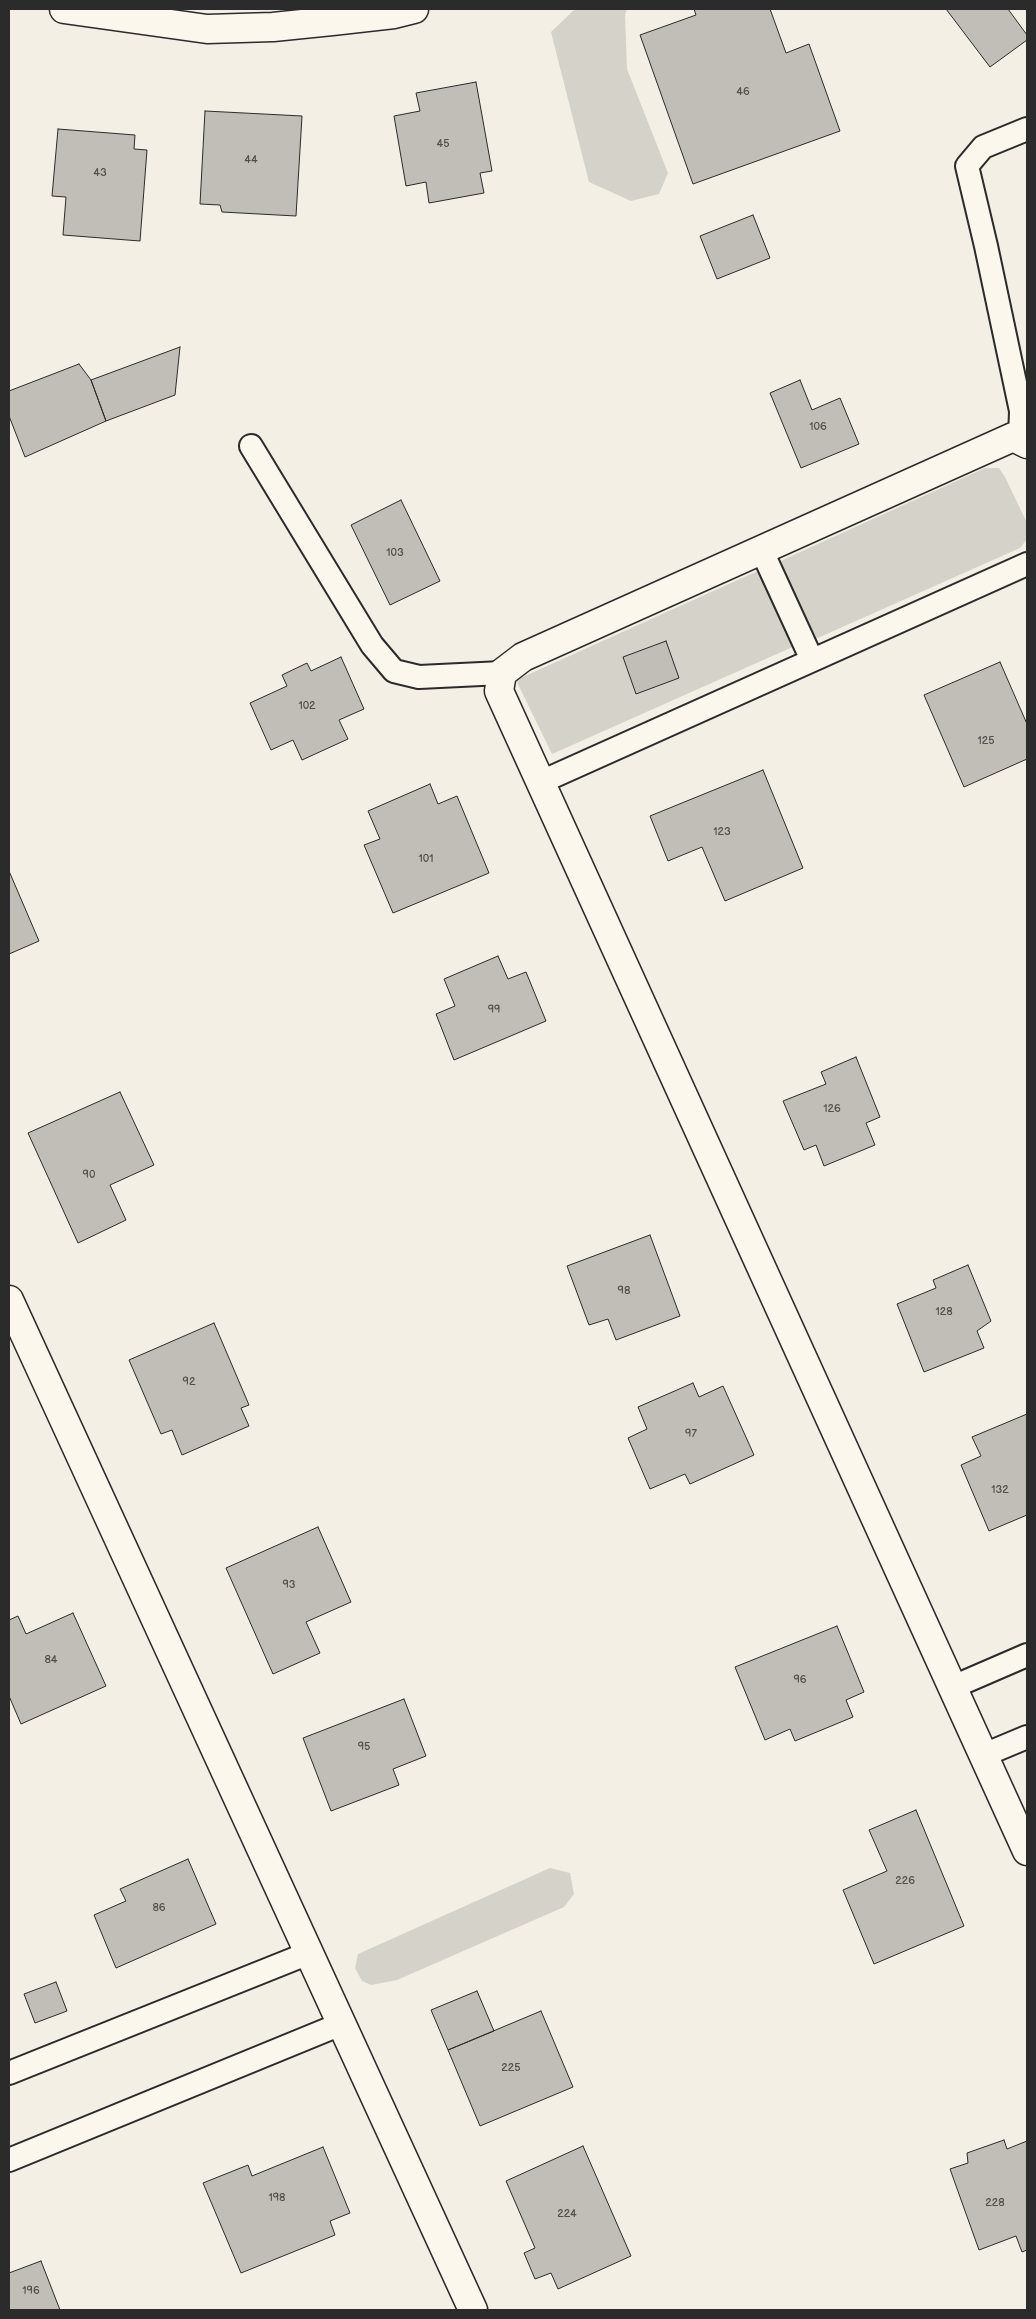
<!DOCTYPE html>
<style>
body{margin:0}
#map{position:relative;width:1036px;height:2319px;overflow:hidden;background:#f3efe4;font-family:"Balsamiq Sans",sans-serif}
canvas{display:block}
.frame{position:absolute;inset:0;border:10px solid #2b2b2b;pointer-events:none}
</style>
<div id="map">
<canvas width="1036" height="2319"></canvas>
<div class="frame"></div>
</div>
<script>
const c = document.querySelector('canvas').getContext('2d');
c.lineJoin = 'round';
function fillPath(path, color) {
  c.fillStyle = color;
  c.fill(path, 'evenodd');
}
function poly(rows) {
  const path = new Path2D();
  for (const r of rows) {
    path.moveTo(r[0], r[1]);
    for (let i = 2; i < r.length; i += 2) path.lineTo(r[i], r[i + 1]);
  }
  return path;
}
function trace(path, color, width, dash) {
  c.strokeStyle = color;
  c.lineWidth = width;
  c.lineCap = dash ? 'butt' : 'round';
  c.setLineDash(dash || []);
  c.stroke(path);
}
function drawText(font, color, halo, rows, align = 'center') {
  c.font = font + ' "Balsamiq Sans",sans-serif';
  c.lineWidth = 5;
  c.setLineDash([]);
  c.textBaseline = 'middle';
  c.strokeStyle = halo;
  c.fillStyle = color;
  for (const [text, x, y, turn = 0] of rows) {
    c.save();
    c.translate(x, y);
    c.rotate((+turn || 0) * Math.PI / 180);
    c.textAlign = isNaN(turn) ? turn : align;
    if (halo) c.strokeText(text, 0, 0);
    c.fillText(text, 0, 0);
    c.restore();
  }
}
const green = poly([
 [575,9,627,9,625,15,627,69,668,173,659,194,631,201,589,182,551,32],
 [985,468,999,468,1005,477,1026,521,1027,539,1020,548,811,641,776,563],
 [762,569,797,645,552,754,516,680],
 [550,1868,570,1873,574,1894,564,1907,397,1980,371,1985,362,1981,355,1968,358,1954]
]);
const building = poly([
 [694,9,770,9,786,53,809,44,840,131,693,184,640,35,696,15,694,9],
 [946,9,1008,9,1027,35,1027,40,990,67,946,9],
 [476,82,492,171,480,173,484,193,429,203,426,182,406,186,394,116,420,111,416,93,476,82],
 [205,111,302,116,296,216,222,212,220,205,200,204,205,111],
 [58,129,135,135,134,149,147,150,140,241,63,235,66,197,52,196,58,129],
 [753,215,770,258,717,279,700,236,753,215],
 [180,347,175,395,106,421,91,380,180,347],
 [79,364,91,380,106,421,25,457,9,416,9,391,79,364],
 [800,380,812,410,840,398,859,444,801,468,770,393,800,380],
 [401,500,440,581,390,605,351,525,401,500],
 [666,641,679,678,636,694,623,657,666,641],
 [341,657,364,709,339,720,348,739,302,760,293,740,271,750,250,703,287,686,282,675,307,663,311,671,341,657],
 [1000,662,1027,724,1027,759,964,787,924,695,1000,662],
 [763,770,803,868,725,901,702,847,668,861,650,816,763,770],
 [430,784,438,804,457,796,489,873,393,913,364,845,380,839,368,811,430,784],
 [9,871,39,941,9,954,9,871],
 [498,956,508,979,526,972,546,1021,454,1060,436,1014,455,1006,444,979,498,956],
 [856,1057,880,1117,866,1123,875,1145,824,1166,816,1145,804,1150,783,1101,826,1084,821,1072,856,1057],
 [120,1092,154,1165,110,1185,126,1220,78,1243,28,1133,120,1092],
 [650,1235,680,1316,616,1340,608,1319,589,1325,567,1266,650,1235],
 [968,1265,991,1321,977,1331,984,1348,924,1372,897,1304,936,1288,933,1280,968,1265],
 [214,1323,249,1405,241,1408,249,1426,182,1455,172,1430,161,1434,129,1360,214,1323],
 [693,1383,699,1397,723,1386,754,1455,690,1484,685,1474,650,1489,628,1438,647,1429,638,1407,693,1383],
 [1027,1414,1027,1515,989,1531,961,1465,981,1456,972,1437,1027,1414],
 [318,1527,351,1602,306,1622,320,1653,273,1674,226,1568,318,1527],
 [73,1613,106,1686,21,1724,9,1696,9,1620,18,1616,26,1634,73,1613],
 [837,1626,864,1692,846,1700,853,1717,795,1741,790,1729,765,1740,735,1667,837,1626],
 [404,1699,426,1756,393,1769,399,1785,331,1811,303,1738,404,1699],
 [916,1810,964,1926,874,1964,843,1890,887,1871,869,1830,916,1810],
 [188,1859,216,1924,116,1968,94,1915,126,1901,120,1889,188,1859],
 [56,1982,67,2011,35,2023,24,1994,56,1982],
 [477,1991,494,2031,448,2050,431,2010,477,1991],
 [541,2011,573,2087,480,2126,448,2050,541,2011],
 [1004,2140,1007,2149,1027,2141,1027,2250,1022,2252,1016,2236,979,2250,950,2169,968,2163,967,2153,1004,2140],
 [583,2146,631,2256,558,2289,551,2273,535,2279,524,2253,535,2248,506,2181,583,2146],
 [323,2147,350,2213,330,2221,335,2235,241,2273,203,2183,248,2165,252,2176,323,2147],
 [41,2261,60,2310,9,2310,9,2273,41,2261]
]);
const lane = poly([
 [1020,440,1021,411,986,246,967,166,983,147,1027,129],
 [251,446,372,645,394,671,419,677,502,673],
 [761,549,812,660],
 [541,782,1027,564],
 [953,1687,1027,1655],
 [984,1755,1027,1737],
 [9,2073,309,1953],
 [9,2160,341,2024]
]);
const street = poly([
 [64,9,207,29,273,27,332,21,394,14,414,9],
 [1027,444,1013,437,523,657,502,673,499,691,1027,1851],
 [9,1300,473,2310]
]);
const numberNames = [
 ["46",743,92],
 ["45",443,144],
 ["44",251,160],
 ["43",100,173],
 ["106",818,427],
 ["103",395,553],
 ["102",307,706],
 ["125",986,741],
 ["123",722,832],
 ["101",426,859],
 ["99",494,1010],
 ["126",832,1109],
 ["90",89,1175],
 ["98",624,1291],
 ["128",944,1312],
 ["92",189,1382],
 ["97",691,1434],
 ["132",1000,1490],
 ["93",289,1585],
 ["84",51,1660],
 ["96",800,1680],
 ["95",364,1747],
 ["226",905,1881],
 ["86",159,1908],
 ["225",511,2068],
 ["198",277,2198],
 ["228",995,2203],
 ["224",567,2214],
 ["196",31,2291]
];
fillPath(green, '#d5d2c9');
fillPath(building, '#c0beb6');
trace(building, '#2b2b2b', 1);
trace(lane, '#2b2b2b', 26);
trace(street, '#2b2b2b', 31);
trace(lane, '#fbf7ec', 22);
trace(street, '#fbf7ec', 28);
drawText('11px', '#50504e', null, numberNames);
</script>
